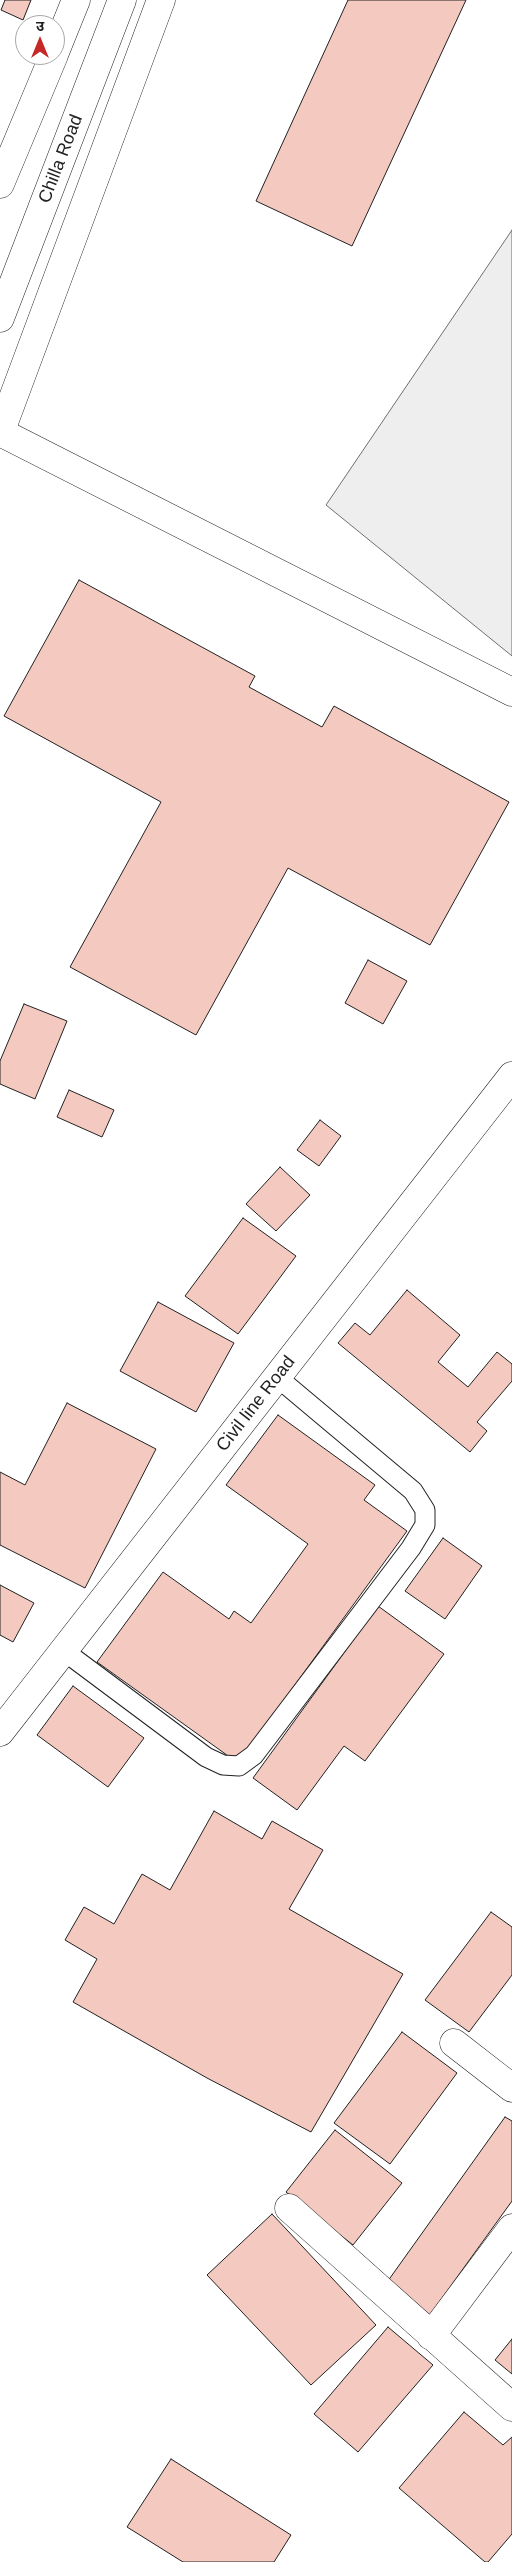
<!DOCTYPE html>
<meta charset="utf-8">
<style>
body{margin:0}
#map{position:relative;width:512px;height:2562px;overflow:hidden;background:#fff;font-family:Helvetica,"Noto Sans Devanagari",sans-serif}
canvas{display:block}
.north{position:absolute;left:15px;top:15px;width:50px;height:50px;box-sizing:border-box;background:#fff;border:1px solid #a7a7a7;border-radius:50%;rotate:0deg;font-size:14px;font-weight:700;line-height:20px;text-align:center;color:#222}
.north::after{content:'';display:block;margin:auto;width:18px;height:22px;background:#c62828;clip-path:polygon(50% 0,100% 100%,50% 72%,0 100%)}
</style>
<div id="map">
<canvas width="512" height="2562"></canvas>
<div class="north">उ</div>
</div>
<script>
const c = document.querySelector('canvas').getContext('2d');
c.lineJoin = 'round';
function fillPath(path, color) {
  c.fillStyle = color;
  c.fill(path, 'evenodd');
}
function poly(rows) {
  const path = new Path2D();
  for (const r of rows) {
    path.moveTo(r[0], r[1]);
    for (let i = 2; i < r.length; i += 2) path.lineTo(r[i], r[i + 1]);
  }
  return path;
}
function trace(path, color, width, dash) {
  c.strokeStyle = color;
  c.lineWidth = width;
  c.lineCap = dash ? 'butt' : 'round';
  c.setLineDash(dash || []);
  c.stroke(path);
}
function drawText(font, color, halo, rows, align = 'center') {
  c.font = font + ' Helvetica,sans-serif';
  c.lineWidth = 4;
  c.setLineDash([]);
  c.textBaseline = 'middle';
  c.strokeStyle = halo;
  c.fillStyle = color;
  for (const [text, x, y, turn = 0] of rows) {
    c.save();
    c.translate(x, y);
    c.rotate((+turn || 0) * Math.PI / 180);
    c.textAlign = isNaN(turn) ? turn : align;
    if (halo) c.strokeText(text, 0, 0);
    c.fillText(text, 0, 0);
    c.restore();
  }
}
const green = poly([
 [512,230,512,656,326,505,512,230]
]);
const building = poly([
 [5,0,31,0,23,20,1,10,5,0],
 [348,0,466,0,352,246,256,201,348,0],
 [79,580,255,676,249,687,322,727,334,706,509,802,430,945,288,868,196,1035,70,967,161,802,4,716,79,580],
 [368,960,407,981,383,1024,345,1003,368,960],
 [24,1004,67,1021,35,1099,0,1084,0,1061,24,1004],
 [69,1090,114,1110,102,1137,57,1117,69,1090],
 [320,1120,341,1136,319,1166,297,1150,320,1120],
 [280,1167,310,1195,276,1231,246,1204,280,1167],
 [243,1218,296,1256,238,1334,185,1296,243,1218],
 [407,1290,460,1335,438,1362,468,1387,497,1352,512,1364,512,1381,477,1422,487,1431,470,1452,338,1343,355,1323,370,1335,407,1290],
 [158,1302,234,1343,196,1412,120,1371,158,1302],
 [67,1403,156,1449,85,1588,0,1545,0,1472,25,1485,67,1403],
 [278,1415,375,1485,364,1500,407,1531,238,1763,97,1662,163,1572,229,1619,234,1611,251,1623,308,1544,226,1485,278,1415],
 [443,1538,482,1566,445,1619,405,1591,443,1538],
 [0,1585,34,1603,13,1642,0,1635,0,1585],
 [378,1606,444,1654,365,1761,344,1746,297,1810,253,1778,378,1606],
 [73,1686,144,1738,108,1787,37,1735,73,1686],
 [214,1811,262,1839,272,1821,323,1850,289,1909,403,1974,311,2132,207,2078,73,2002,97,1959,65,1940,84,1907,114,1924,142,1874,170,1890,214,1811],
 [491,1912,512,1927,512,1975,469,2032,425,2000,491,1912],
 [402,2032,457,2073,390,2164,334,2123,402,2032],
 [505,2117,512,2121,512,2201,429,2316,385,2285,505,2117],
 [335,2130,402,2183,353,2245,286,2192,335,2130],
 [272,2214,376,2325,311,2385,207,2275,272,2214],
 [388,2327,433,2365,358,2452,314,2414,388,2327],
 [512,2339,512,2374,495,2360,512,2339],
 [464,2412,503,2445,512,2437,512,2534,488,2562,485,2562,399,2488,464,2412],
 [171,2459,291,2535,274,2562,183,2562,127,2527,171,2459]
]);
const service = poly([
 [64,1651,206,1757,223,1765,239,1766,254,1755,411,1548,425,1525,425,1510,413,1491,277,1377]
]);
const minor = poly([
 [0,432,512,692],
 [0,1732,512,1076],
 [454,2043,512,2088],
 [289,2208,512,2407],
 [431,2336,512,2228]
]);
const tertiary = poly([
 [55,52,76,0],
 [0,184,54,55],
 [0,433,161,0]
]);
const secondary = poly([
 [0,318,122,0]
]);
const streetNames = [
 ["Chilla Road",61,159,-69],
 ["Civil line Road",256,1404,-52]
];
fillPath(green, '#eee');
trace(green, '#6f6f6f', 1);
fillPath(building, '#f3c9c0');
trace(building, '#222', 1);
trace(service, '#222', 21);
trace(minor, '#222', 29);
trace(tertiary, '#222', 29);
trace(secondary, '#222', 29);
trace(service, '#fff', 19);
trace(minor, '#fff', 28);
trace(tertiary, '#fff', 28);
trace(secondary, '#fff', 28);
drawText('18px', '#222', '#fff', streetNames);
</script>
